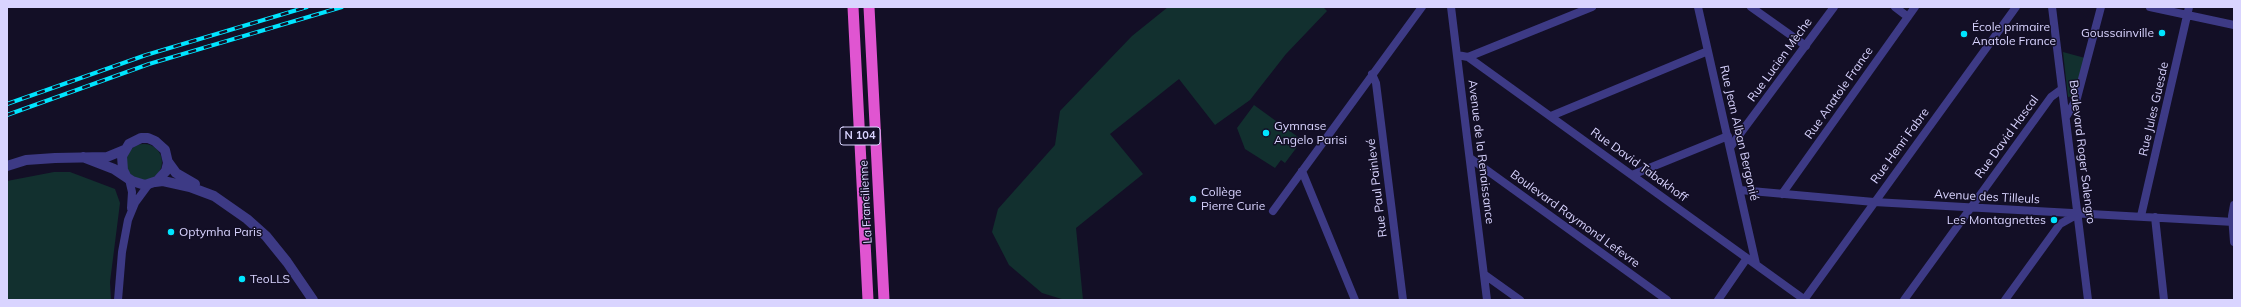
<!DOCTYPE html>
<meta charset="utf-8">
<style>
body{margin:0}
#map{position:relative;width:2241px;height:307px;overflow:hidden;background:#130f26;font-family:Mulish,sans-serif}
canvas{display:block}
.frame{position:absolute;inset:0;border:8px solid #d9d4ff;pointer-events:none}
</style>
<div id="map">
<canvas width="2241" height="307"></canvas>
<div class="frame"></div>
</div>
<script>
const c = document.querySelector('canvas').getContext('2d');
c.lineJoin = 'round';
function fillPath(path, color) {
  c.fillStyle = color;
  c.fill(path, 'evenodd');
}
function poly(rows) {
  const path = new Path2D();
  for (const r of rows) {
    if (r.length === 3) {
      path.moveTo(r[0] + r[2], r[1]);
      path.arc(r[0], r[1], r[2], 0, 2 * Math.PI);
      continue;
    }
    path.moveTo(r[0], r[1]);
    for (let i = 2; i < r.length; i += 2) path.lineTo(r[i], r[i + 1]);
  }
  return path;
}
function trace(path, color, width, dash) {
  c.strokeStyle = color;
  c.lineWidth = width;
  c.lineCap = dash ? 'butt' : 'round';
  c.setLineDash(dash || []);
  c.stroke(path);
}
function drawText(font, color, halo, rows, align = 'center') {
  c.font = font + ' Mulish,sans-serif';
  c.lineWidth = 3;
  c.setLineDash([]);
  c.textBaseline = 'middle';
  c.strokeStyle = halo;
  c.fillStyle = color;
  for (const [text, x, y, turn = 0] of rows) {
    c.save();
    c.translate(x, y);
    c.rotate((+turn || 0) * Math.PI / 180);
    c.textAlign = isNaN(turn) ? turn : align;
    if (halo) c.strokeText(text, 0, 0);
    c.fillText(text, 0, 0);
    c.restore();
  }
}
const green = poly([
 [1168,7,1323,7,1327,11,1286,54,1250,100,1215,125,1179,79,1110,134,1143,174,1076,228,1083,300,1065,300,1042,293,1009,265,992,232,998,209,1055,145,1060,111,1132,36],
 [2063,52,2085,58,2074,96,2068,97],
 [1254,105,1298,137,1293,144,1297,147,1285,163,1281,160,1275,168,1245,149,1237,128],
 [144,162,18],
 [54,172,70,172,115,189,120,203,110,282,111,300,7,300,7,181]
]);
const minor = poly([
 [1451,7,1487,300],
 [1698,7,1756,264],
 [1751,7,1806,46],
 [1895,7,1908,17],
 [2052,7,2088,300],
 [2150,7,2234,25],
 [1457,55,1468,57,1805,300],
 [1468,57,1592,7],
 [1372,74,1376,83,1403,300],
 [1551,116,1708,51],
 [2066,117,2077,98,2101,7],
 [1731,146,1834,7],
 [1470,158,1667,300],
 [1302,171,1355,300],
 [1632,175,1728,136],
 [129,179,132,192,131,208],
 [1740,190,1874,202,2234,222],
 [1782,194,1915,7],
 [2234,205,2232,216,2234,242],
 [1273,211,1422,7],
 [2141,216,2189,7],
 [2155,217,2164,300],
 [1485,275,1520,300],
 [118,300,122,252,128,220,135,203,149,184],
 [1718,300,1747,258],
 [1804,300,2016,7],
 [1904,300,2051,97,2062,89],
 [2005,300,2060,224,2078,214]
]);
const tertiary = poly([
 [83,157,114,169,132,181,145,185,157,181,166,171,168,163,165,150,155,141,148,138,141,138,129,144,122,156,123,170,126,176],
 [168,162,176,173,195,184],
 [7,166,26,160,55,158,107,157,124,150],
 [155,182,163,181,190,187,214,196,247,219,266,236,287,262,313,300]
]);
const trunk = poly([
 [853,7,868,300],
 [869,7,884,300]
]);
const rail = poly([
 [7,104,146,55,307,7],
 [7,115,149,64,342,7]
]);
const markers = [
 [2162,33,4,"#00e5ff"],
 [1964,34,4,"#00e5ff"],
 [1266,133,4,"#00e5ff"],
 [1193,199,4,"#00e5ff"],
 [2054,220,4,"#00e5ff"],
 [171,232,4,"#00e5ff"],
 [242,279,4,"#00e5ff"]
];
const shields = [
 [860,136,40]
];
const shieldNames = [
 ["N 104",860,136]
];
const poiNames = [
 ["École primaire",1972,27],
 ["Anatole France",1972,41],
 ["Goussainville",2154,33,"right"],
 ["Gymnase",1274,126],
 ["Angelo Parisi",1274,140],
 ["Collège",1201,192],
 ["Pierre Curie",1201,206],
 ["Les Montagnettes",2046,220,"right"],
 ["Optymha Paris",179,232],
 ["TeoLLS",250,279]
];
const streetNames = [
 ["Rue Lucien Mèche",1780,60,-54],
 ["Rue Anatole France",1839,93,-55],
 ["Rue Jules Guesde",2154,109,-77],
 ["Rue Jean Alban Bergonié",1739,133,77],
 ["Rue David Hascal",2007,137,-54],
 ["Rue Henri Fabre",1900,146,-54],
 ["Avenue de la Renaissance",1481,152,83],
 ["Boulevard Roger Salengro",2082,152,83],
 ["Rue David Tabakhoff",1639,165,36],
 ["Rue Paul Painlevé",1377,188,-97],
 ["Avenue des Tilleuls",1987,197,3],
 ["La Francilienne",866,202,-93],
 ["Boulevard Raymond Lefevre",1575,219,36]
];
fillPath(green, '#12302f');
trace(minor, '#3d3a85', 8);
trace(tertiary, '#3d3a85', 10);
trace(trunk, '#e055d1', 11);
trace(rail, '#00e5ff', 4);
trace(rail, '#130f26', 2.5, [8]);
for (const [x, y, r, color] of markers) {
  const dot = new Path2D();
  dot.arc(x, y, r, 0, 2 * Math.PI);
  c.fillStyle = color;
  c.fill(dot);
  trace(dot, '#130f26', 1.5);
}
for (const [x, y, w] of shields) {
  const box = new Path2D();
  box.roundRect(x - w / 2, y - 9, w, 18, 3);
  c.fillStyle = '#130f26';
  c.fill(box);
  trace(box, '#d9d4ff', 1);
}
drawText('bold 11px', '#d9d4ff', null, shieldNames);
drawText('12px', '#d9d4ff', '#130f26', poiNames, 'left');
drawText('12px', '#d9d4ff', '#130f26', streetNames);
</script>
